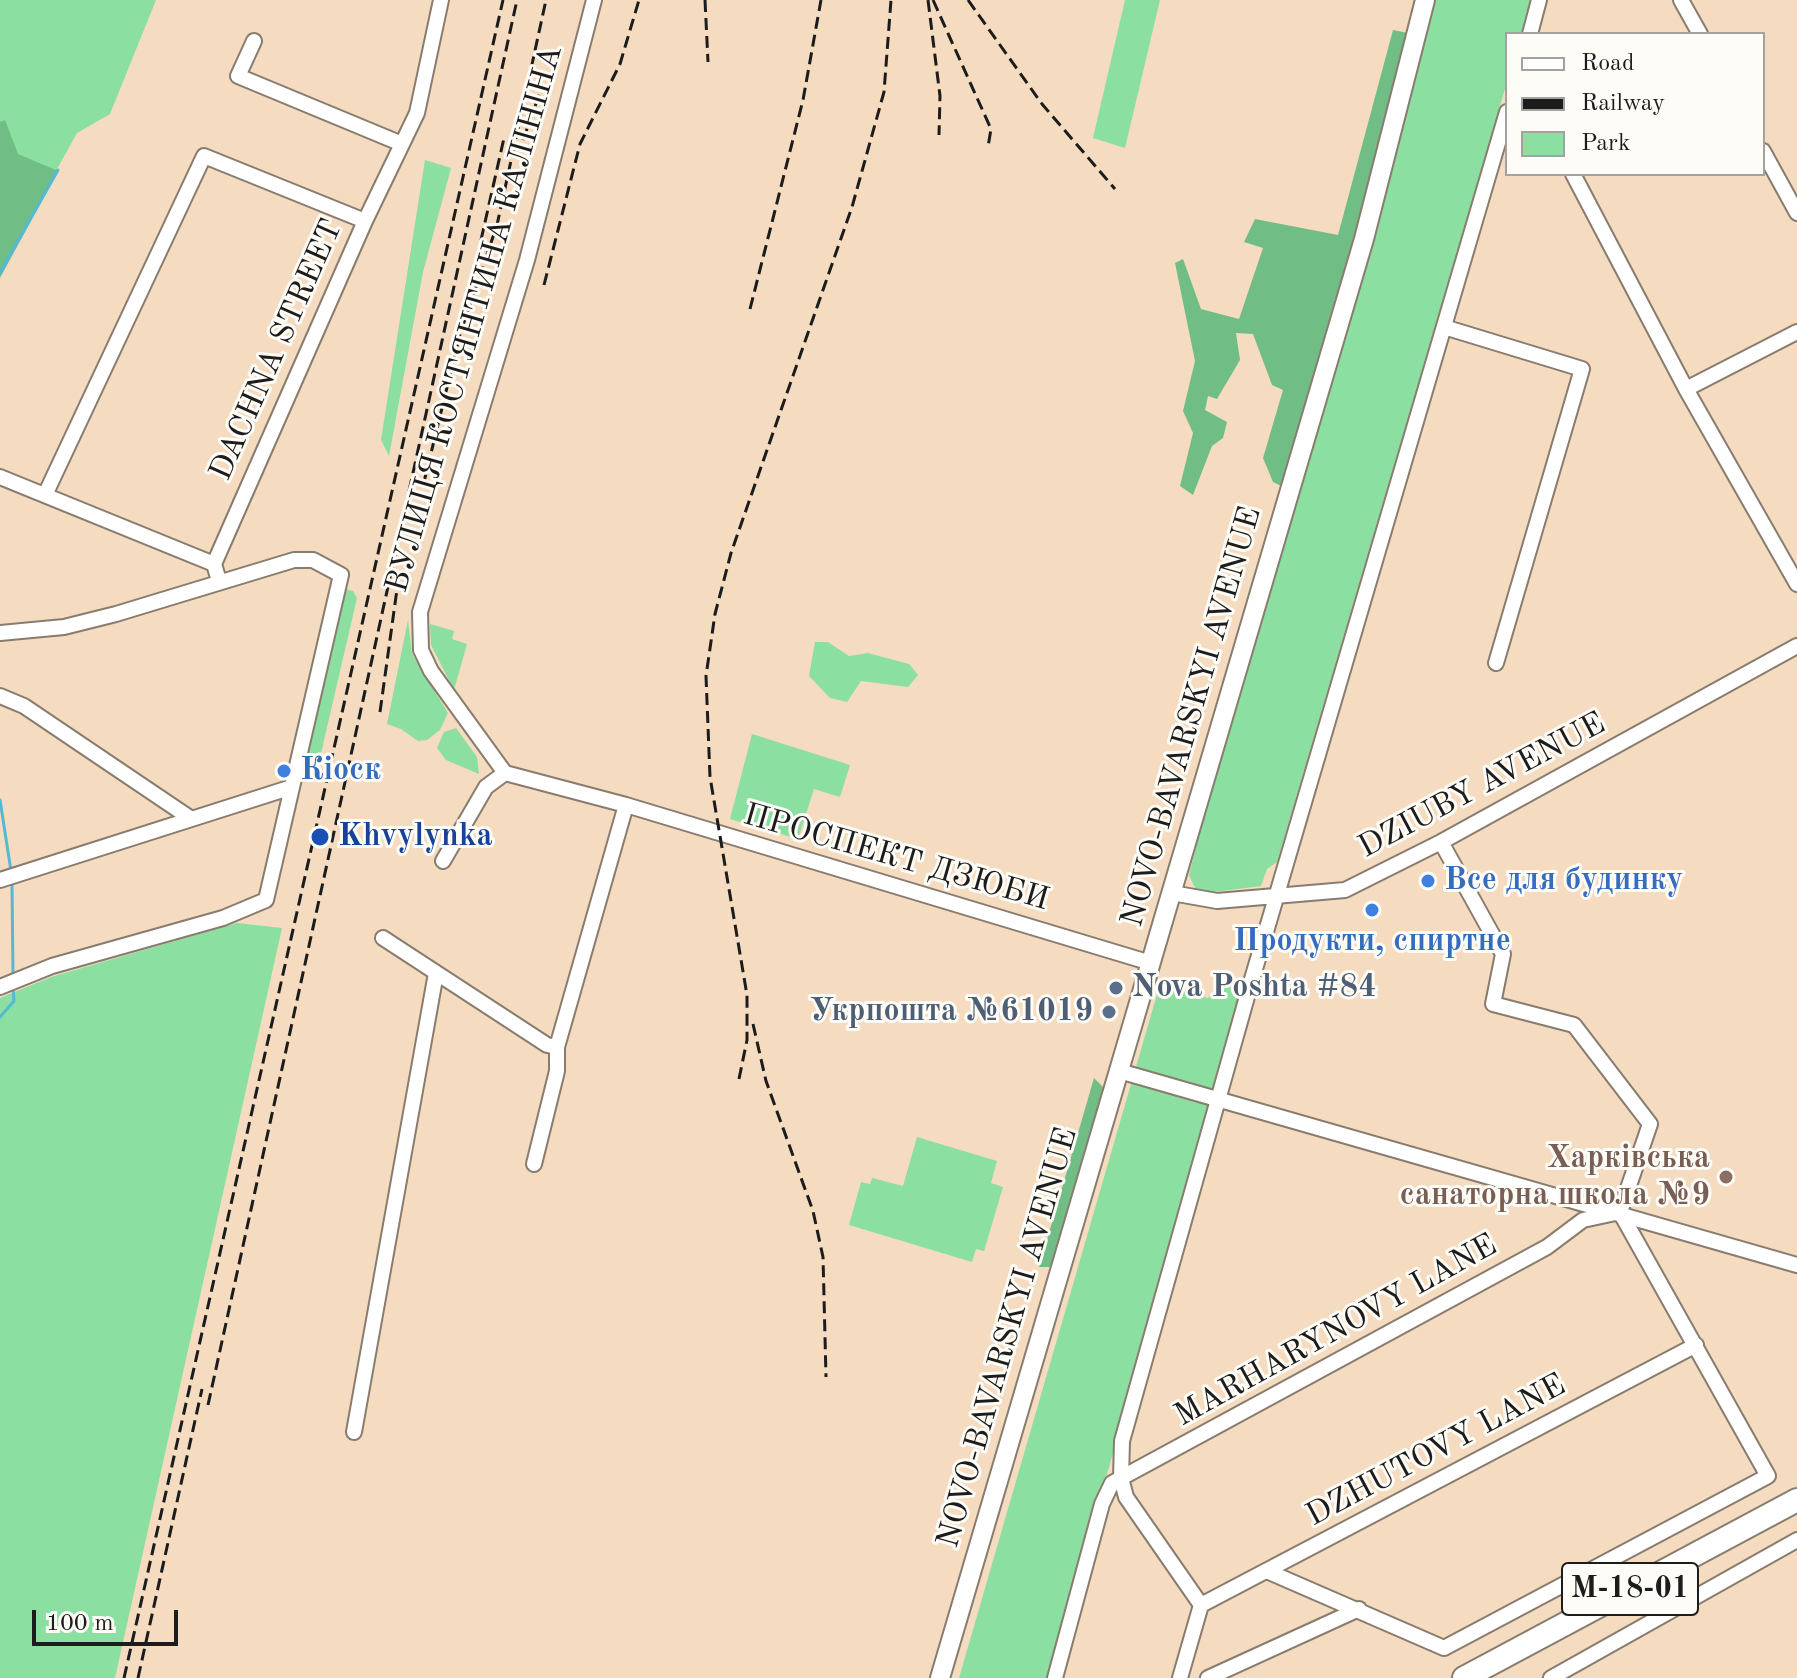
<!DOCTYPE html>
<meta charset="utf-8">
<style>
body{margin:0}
#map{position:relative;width:1797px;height:1678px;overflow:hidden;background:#f5dbbf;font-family:"Old Standard TT",serif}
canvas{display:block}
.legend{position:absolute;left:1505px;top:32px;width:260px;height:144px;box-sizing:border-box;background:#fdfcf7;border:2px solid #a3a29f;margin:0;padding:10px 14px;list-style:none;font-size:24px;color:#1c1c1c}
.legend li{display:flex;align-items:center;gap:16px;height:40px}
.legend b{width:40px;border:2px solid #a3a29f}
.scale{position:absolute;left:32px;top:1610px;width:146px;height:36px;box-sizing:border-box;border:4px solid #1c1c1c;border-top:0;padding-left:10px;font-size:24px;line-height:28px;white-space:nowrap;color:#1c1c1c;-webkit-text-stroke:6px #fdfcf7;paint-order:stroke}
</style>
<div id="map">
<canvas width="1797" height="1678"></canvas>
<ul class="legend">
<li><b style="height:10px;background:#fff"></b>Road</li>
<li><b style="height:10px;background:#1c1c1c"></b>Railway</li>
<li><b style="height:22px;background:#8bdfa0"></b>Park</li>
</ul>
<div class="scale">100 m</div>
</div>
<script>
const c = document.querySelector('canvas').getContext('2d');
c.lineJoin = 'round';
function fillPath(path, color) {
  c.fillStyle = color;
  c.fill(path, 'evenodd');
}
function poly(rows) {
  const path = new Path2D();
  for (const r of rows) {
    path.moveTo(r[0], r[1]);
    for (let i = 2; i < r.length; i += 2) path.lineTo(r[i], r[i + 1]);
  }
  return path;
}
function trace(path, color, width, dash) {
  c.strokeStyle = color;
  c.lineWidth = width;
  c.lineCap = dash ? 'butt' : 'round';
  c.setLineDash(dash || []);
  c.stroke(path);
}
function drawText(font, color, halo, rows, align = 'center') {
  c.font = font + ' "Old Standard TT",serif';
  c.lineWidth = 6;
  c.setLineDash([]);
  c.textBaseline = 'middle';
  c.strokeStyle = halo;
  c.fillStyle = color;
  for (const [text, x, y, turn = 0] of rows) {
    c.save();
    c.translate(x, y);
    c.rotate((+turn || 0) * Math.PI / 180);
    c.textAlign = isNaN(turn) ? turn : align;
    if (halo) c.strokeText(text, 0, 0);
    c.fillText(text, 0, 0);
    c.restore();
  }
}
const green = poly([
 [0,0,156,0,110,114,77,133,0,272],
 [1125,0,1160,0,1125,148,1093,138],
 [1436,0,1531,0,1521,34,1507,34,1507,82,1277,862,1267,869,1261,886,1198,894,1189,875,1202,823,1372,242],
 [425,160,451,168,423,272,389,456,381,440],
 [345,589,353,591,357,598,318,766,313,777,301,776],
 [408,620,412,654,448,713,440,730,427,740,418,741,401,729,387,724],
 [430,624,454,631,452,639,467,644,454,690,431,645],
 [815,642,828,642,849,656,868,653,909,664,918,675,908,687,861,681,847,702,830,698,809,676],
 [456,728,477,757,479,774,446,760,437,748,444,732],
 [752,734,850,765,840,797,814,789,798,839,730,819],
 [237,923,282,928,115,1678,0,1678,0,998,51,977],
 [1222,983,1245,989,1049,1678,959,1678,1160,984,1208,998],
 [917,1137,997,1161,991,1183,1003,1187,984,1251,976,1249,972,1262,849,1225,861,1182,870,1184,872,1178,903,1186]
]);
const forest = poly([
 [1393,30,1408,33,1354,236,1281,486,1273,482,1263,458,1283,390,1272,385,1253,334,1236,333,1240,360,1217,399,1208,396,1205,410,1227,422,1223,438,1212,446,1193,495,1180,486,1193,433,1183,411,1195,361,1175,263,1183,259,1201,309,1239,319,1263,248,1244,242,1255,219,1338,235],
 [5,120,18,154,58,171,0,278,0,122],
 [1094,1078,1104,1088,1052,1267,1039,1267]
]);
const stream = poly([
 [0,273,58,170],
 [0,800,11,871],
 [12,883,13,975],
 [0,1017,14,1001,13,987]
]);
const minor = poly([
 [1681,0,1700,34],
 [1530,34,1539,0],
 [254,41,238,76,402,144],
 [1763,151,1797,213],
 [1573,174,1686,389,1797,584],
 [1444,327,1582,369,1496,663],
 [1686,389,1797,332],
 [0,477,214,564],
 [45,495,204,156,365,221],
 [219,581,214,564,365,221,417,113,441,0],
 [0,633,64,627,116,614,294,560,313,560,341,575,266,900,223,918,52,966,0,987],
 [0,696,24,706,190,818],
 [626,805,1151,963],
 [443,861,486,787,505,773],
 [0,880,292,787],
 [1172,893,1217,901,1345,890,1441,842,1797,646],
 [383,938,547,1045,557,1047,626,805,505,773,431,671,421,650,420,612,527,260,594,0],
 [1119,1071,1797,1265],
 [534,1164,557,1071,557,1047],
 [354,1432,436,973],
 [1269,1572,1444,1648,1768,1476,1620,1212,1650,1124,1574,1025,1493,1004,1503,954,1441,842],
 [1201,1605,1696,1345],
 [1055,1678,1102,1504,1112,1483,1121,1478,1122,1441,1250,986,1507,112],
 [1180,1678,1201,1605,1126,1497,1121,1478,1547,1247,1583,1220,1620,1212],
 [1208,1678,1359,1609],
 [1551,1678,1797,1540]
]);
const major = poly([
 [940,1678,1364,239,1425,0]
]);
const highway = poly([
 [1464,1678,1797,1500]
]);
const rail = poly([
 [705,0,708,62],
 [928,0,940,96,939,135],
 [933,0,991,129,988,147],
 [968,0,1042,104,1115,189],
 [523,140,543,84],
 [481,240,504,138],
 [544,285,580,144,620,64,639,0],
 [750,309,803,100,821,0],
 [423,486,460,334,497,225,546,0],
 [380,712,398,582],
 [753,1024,766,1081,813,1211,823,1257,826,1377],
 [739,1079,747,1040,747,995,710,777,706,676,715,614,731,553,852,207,884,92,891,0],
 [208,1405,517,0],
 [124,1678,503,0],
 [138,1678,202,1389]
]);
const markers = [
 [284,771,8,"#3f7fe0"],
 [320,837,10,"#1a4fb4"],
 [1428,881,8,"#3f7fe0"],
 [1372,910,8,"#3f7fe0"],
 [1116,988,8,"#5c6f8a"],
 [1109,1012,8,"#5c6f8a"],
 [1726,1177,8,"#8d6e63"]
];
const shields = [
 [1630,1589,136]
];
const shieldNames = [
 ["М-18-01",1630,1589]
];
const streetNames = [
 ["ВУЛИЦЯ КОСТЯНТИНА КАЛІНІНА",475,319,-74],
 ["DACHNA STREET",277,350,-66],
 ["NOVO-BAVARSKYI AVENUE",1192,717,-74],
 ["DZIUBY AVENUE",1482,786,-28],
 ["ПРОСПЕКТ ДЗЮБИ",896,858,16],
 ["MARHARYNOVY LANE",1336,1331,-29],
 ["NOVO-BAVARSKYI AVENUE",1008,1338,-74],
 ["DZHUTOVY LANE",1436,1451,-28]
];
const shopNames = [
 ["Кіоск",300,771],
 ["Все для будинку",1444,881],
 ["Продукти, спиртне",1372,942,"center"]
];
const transitNames = [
 ["Khvylynka",338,837]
];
const serviceNames = [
 ["Nova Poshta #84",1132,988],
 ["Укрпошта №61019",1093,1012,"right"]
];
const educationNames = [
 ["Харківська",1710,1159],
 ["санаторна школа №9",1710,1196]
];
fillPath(green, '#8bdfa0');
fillPath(forest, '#70be86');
trace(stream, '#55b9d4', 3);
trace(minor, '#887c6e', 18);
trace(major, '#887c6e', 22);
trace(highway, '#887c6e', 26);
trace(minor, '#fff', 14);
trace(major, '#fff', 18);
trace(highway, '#fff', 22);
trace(rail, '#1c1c1c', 3, [12, 6]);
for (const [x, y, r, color] of markers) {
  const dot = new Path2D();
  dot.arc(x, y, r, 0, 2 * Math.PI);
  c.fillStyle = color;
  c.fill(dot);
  trace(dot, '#fdfcf7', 3);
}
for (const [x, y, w] of shields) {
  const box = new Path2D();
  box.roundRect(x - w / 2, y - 26, w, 52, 6);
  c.fillStyle = '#fdfcf7';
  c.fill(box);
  trace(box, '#1c1c1c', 2);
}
drawText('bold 30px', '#1c1c1c', null, shieldNames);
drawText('32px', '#1c1c1c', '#fdfcf7', streetNames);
drawText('bold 32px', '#366cbe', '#fdfcf7', shopNames, 'left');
drawText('bold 32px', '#164399', '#fdfcf7', transitNames, 'left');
drawText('bold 32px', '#4e5e75', '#fdfcf7', serviceNames, 'left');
drawText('bold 32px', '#785e54', '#fdfcf7', educationNames, 'right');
</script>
